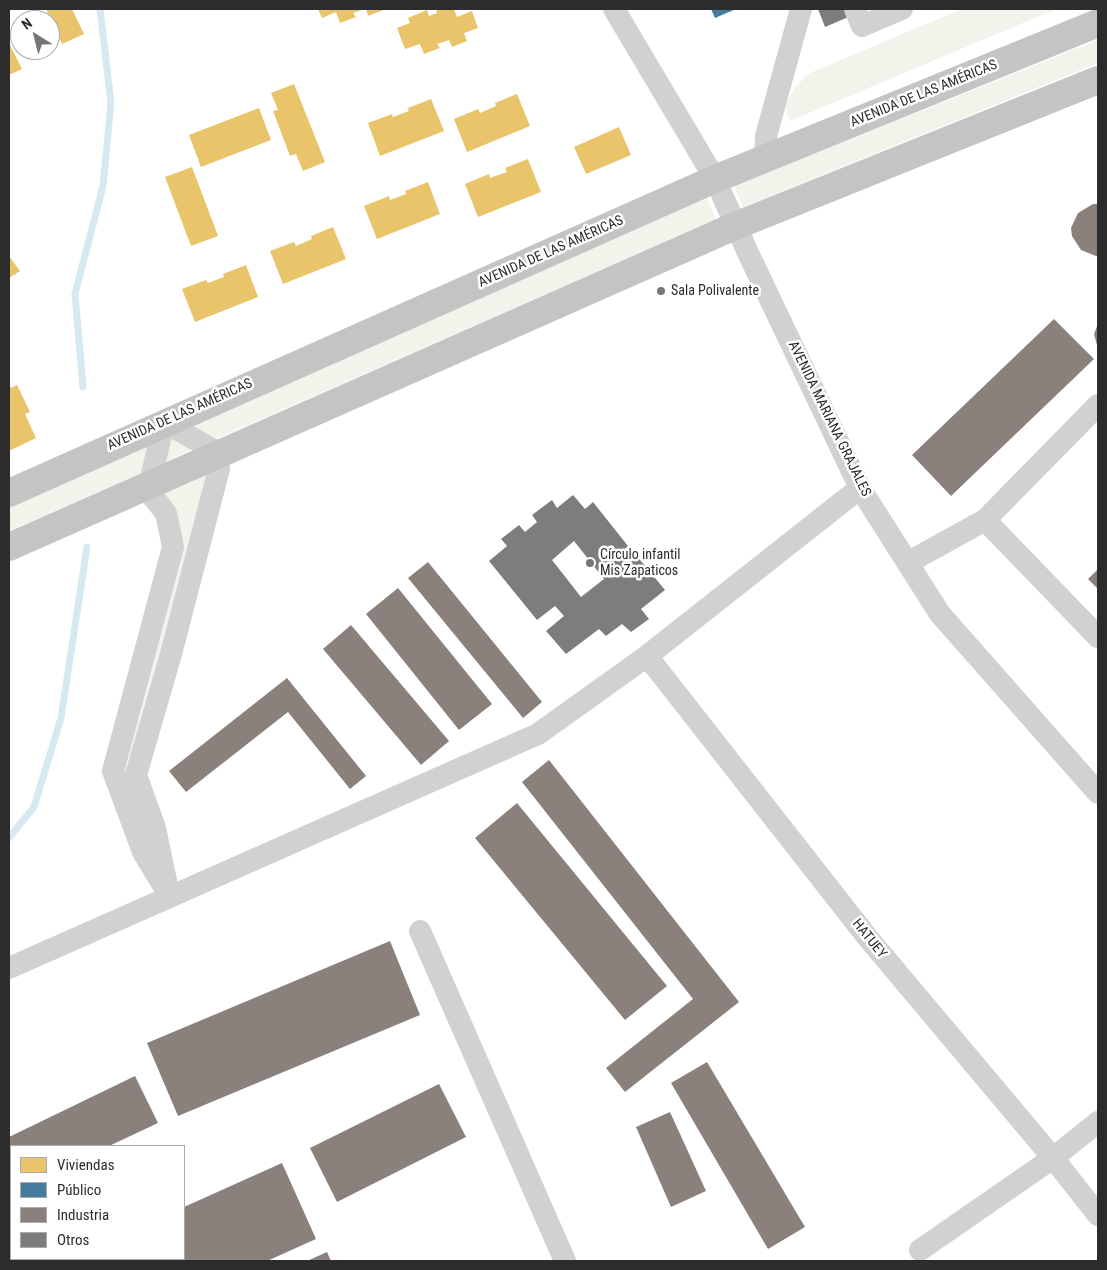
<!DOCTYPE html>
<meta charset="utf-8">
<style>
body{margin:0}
#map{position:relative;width:1107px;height:1270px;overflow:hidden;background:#fff;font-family:"Roboto Condensed",sans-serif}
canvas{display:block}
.frame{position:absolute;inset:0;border:10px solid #2c2c2c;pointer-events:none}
.legend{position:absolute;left:10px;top:1145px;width:175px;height:115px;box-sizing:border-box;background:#fff;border:1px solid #ababab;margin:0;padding:6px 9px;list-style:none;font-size:15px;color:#2c2c2c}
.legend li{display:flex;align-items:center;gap:10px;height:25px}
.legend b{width:25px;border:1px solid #ababab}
.north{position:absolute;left:10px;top:10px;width:50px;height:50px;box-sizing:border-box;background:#fff;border:1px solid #ababab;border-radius:50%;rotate:324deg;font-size:14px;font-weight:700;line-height:20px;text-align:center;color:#2c2c2c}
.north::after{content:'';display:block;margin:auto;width:18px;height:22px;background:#767676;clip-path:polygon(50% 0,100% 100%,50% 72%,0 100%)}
</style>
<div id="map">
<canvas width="1107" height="1270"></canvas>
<div class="frame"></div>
<ul class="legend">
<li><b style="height:14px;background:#e9c46a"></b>Viviendas</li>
<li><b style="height:14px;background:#457b9d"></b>Público</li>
<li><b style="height:14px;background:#8a817c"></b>Industria</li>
<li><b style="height:14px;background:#7d7d7d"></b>Otros</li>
</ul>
<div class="north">N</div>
</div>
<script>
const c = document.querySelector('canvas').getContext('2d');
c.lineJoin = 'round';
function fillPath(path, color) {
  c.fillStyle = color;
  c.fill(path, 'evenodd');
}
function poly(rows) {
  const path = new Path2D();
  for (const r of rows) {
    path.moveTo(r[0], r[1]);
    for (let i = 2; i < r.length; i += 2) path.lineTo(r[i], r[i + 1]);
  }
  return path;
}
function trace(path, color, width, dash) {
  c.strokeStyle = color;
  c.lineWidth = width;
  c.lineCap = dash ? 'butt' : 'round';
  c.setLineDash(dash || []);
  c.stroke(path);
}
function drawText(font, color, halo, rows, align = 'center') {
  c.font = font + ' "Roboto Condensed",sans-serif';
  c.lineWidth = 5;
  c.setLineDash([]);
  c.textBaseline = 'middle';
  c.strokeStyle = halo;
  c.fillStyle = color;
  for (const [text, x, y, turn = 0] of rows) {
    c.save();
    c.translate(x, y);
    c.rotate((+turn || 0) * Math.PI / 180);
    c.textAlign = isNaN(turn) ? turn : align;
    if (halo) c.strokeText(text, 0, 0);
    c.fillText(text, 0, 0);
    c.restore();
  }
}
const green = poly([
 [962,9,1056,9,790,121,785,106,795,87,810,73],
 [1098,40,1098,63,743,207,734,186],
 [707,198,716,219,216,439,192,426],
 [169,436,193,449,164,463],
 [147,445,141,473,9,531,9,508],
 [208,473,127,776,122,770,182,546,162,493]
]);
const homes = poly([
 [46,9,72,9,84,34,62,44],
 [318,9,365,9,353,13,356,17,340,23,336,12,322,18],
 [366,9,386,9,368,16],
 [436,9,454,9,457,17,472,11,478,28,464,33,467,41,452,47,449,40,437,44,440,48,424,54,420,44,405,49,397,28,410,23,408,18,427,10,429,16,437,13],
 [9,43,22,69,9,75],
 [294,84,325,162,303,171,296,154,290,156,273,111,278,110,271,93],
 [517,94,530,126,467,152,454,119,478,109,480,113,496,106,495,103],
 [431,99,444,131,380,156,368,123,392,114,393,117,409,111,408,108],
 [259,108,271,140,201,167,189,135],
 [619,127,631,155,586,174,574,147],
 [528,159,541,192,478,217,465,184,489,174,490,178,507,172,505,168],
 [192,167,218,236,191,246,165,177],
 [428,182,440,214,377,239,364,206,389,196,390,200,406,194,405,191],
 [333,227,346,259,283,284,270,251,294,242,296,246,312,239,311,236],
 [9,256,20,271,9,278],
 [246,265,258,297,195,322,182,289,206,280,208,283,224,277,223,274],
 [9,383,11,388,17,385,30,412,25,414,36,438,9,451]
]);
const public = poly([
 [711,9,736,9,715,18]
]);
const industry = poly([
 [1093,204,1098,204,1098,256,1096,256,1081,250,1072,236,1071,228,1078,213],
 [1054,319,1094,359,951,496,912,455],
 [1098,324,1098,349,1094,334],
 [428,562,542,702,523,718,408,578],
 [1098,569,1098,589,1088,579],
 [398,588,492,704,459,730,366,614],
 [351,625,449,741,421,765,323,649],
 [287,678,366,776,350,789,288,712,186,792,169,771],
 [549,760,739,1002,625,1092,606,1068,693,999,522,782],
 [517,803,667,986,625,1020,475,838],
 [390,941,420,1015,178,1116,147,1043],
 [707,1062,805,1227,768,1249,671,1083],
 [135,1076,158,1123,109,1146,11,1146,11,1218,9,1213,9,1137],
 [439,1084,466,1137,337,1202,310,1148],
 [670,1112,706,1191,671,1207,636,1127],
 [282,1163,316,1239,267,1261,64,1261,70,1259,184,1259,184,1207],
 [327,1252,331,1261,307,1261],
 [30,1259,58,1259,53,1261,32,1261]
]);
const stream = poly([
 [83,387,75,294,103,186,111,103,100,9],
 [9,838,34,807,61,718,87,547]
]);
const building = poly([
 [818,9,867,9,825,27],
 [573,495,585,509,593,502,628,546,619,554,627,562,636,555,665,590,641,609,649,619,631,632,622,624,606,636,599,629,566,654,546,631,564,616,555,606,537,620,489,561,507,546,501,539,519,525,525,532,537,522,532,515,552,500,557,508],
 [574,541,604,579,581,597,552,560]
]);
const minor = poly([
 [614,9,715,179,749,255,860,488,940,614,1098,793],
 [855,9,862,26,902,9],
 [765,158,766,136,801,9],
 [164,422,217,452,219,469,171,654,136,775,155,828,169,895,143,852,113,771,173,547,166,513,148,491,164,422],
 [985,520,1098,637],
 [909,562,985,520,1098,405],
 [647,656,868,938,1053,1158,1098,1215],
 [420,931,565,1261],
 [9,968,538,734,647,656,860,488],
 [920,1250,1053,1158,1098,1122]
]);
const major = poly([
 [9,493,715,179,1098,23],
 [9,547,735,226,1098,80]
]);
const markers = [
 [661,291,5,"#767676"],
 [590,563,5,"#767676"]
];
const streetNames = [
 ["AVENIDA DE LAS AMÉRICAS",924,94,-22],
 ["AVENIDA DE LAS AMÉRICAS",551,252,-24],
 ["AVENIDA DE LAS AMÉRICAS",180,415,-24],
 ["AVENIDA MARIANA GRAJALES",829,419,64],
 ["HATUEY",869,939,51]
];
const poiNames = [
 ["Sala Polivalente",671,291],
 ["Círculo infantil",600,555],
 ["Mis Zapaticos",600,571]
];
fillPath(green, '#f0f4ea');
fillPath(homes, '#e9c46a');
fillPath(public, '#457b9d');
fillPath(industry, '#8a817c');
trace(stream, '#d6e9f2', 7);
fillPath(building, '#7d7d7d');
trace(minor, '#d1d1d1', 22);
trace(major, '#c4c4c4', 28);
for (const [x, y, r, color] of markers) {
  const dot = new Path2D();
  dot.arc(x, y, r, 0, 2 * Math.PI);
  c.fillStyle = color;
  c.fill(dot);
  trace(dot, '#fff', 2);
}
drawText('14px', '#2c2c2c', '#fff', streetNames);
drawText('14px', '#2c2c2c', '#fff', poiNames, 'left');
</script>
